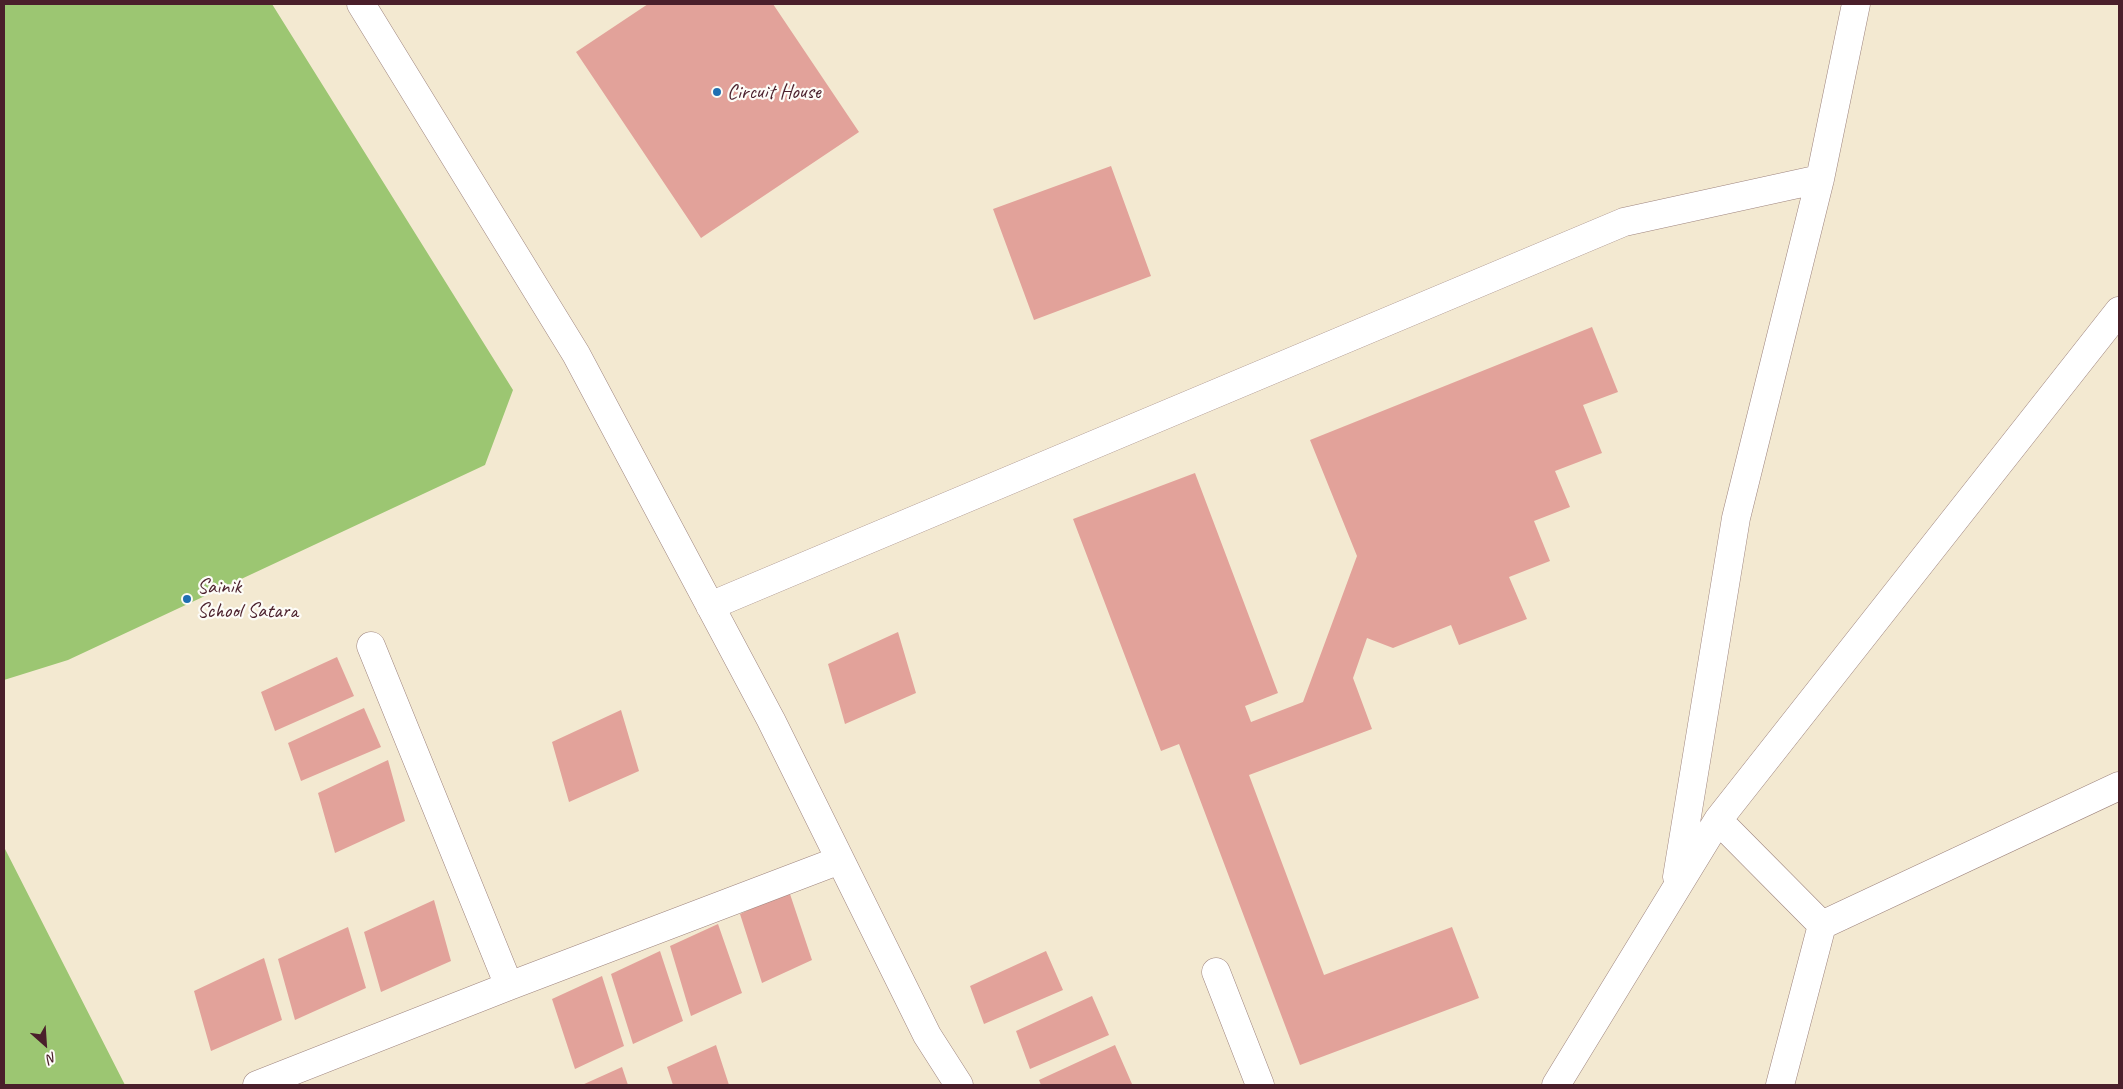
<!DOCTYPE html>
<style>
body{margin:0}
#map{position:relative;width:2123px;height:1089px;overflow:hidden;background:#f3e9d1;font-family:Caveat,sans-serif}
canvas{display:block}
.frame{position:absolute;inset:0;border:5px solid #4a1f2b;pointer-events:none}
.north{position:absolute;left:20px;top:1019px;width:50px;height:50px;-webkit-text-stroke:4px #fdfcf7;paint-order:stroke;rotate:154deg;font-size:14px;font-weight:700;line-height:20px;text-align:center;color:#4a1f2b}
.north::after{content:'';display:block;margin:auto;width:18px;height:22px;background:#4a1f2b;clip-path:polygon(50% 0,100% 100%,50% 72%,0 100%)}
</style>
<div id="map">
<canvas width="2123" height="1089"></canvas>
<div class="frame"></div>
<div class="north">N</div>
</div>
<script>
const c = document.querySelector('canvas').getContext('2d');
c.lineJoin = 'round';
function fillPath(path, color) {
  c.fillStyle = color;
  c.fill(path, 'evenodd');
}
function poly(rows) {
  const path = new Path2D();
  for (const r of rows) {
    path.moveTo(r[0], r[1]);
    for (let i = 2; i < r.length; i += 2) path.lineTo(r[i], r[i + 1]);
  }
  return path;
}
function trace(path, color, width, dash) {
  c.strokeStyle = color;
  c.lineWidth = width;
  c.lineCap = dash ? 'butt' : 'round';
  c.setLineDash(dash || []);
  c.stroke(path);
}
function drawText(font, color, halo, rows, align = 'center') {
  c.font = font + ' Caveat,sans-serif';
  c.lineWidth = 4.5;
  c.setLineDash([]);
  c.textBaseline = 'middle';
  c.strokeStyle = halo;
  c.fillStyle = color;
  for (const [text, x, y, turn = 0] of rows) {
    c.save();
    c.translate(x, y);
    c.rotate((+turn || 0) * Math.PI / 180);
    c.textAlign = isNaN(turn) ? turn : align;
    if (halo) c.strokeText(text, 0, 0);
    c.fillText(text, 0, 0);
    c.restore();
  }
}
const green = poly([
 [4,4,272,4,513,390,485,465,68,660,4,680],
 [4,847,125,1085,4,1085]
]);
const building = poly([
 [648,4,773,4,859,132,701,238,576,52],
 [1111,166,1151,276,1034,320,993,209],
 [1592,327,1618,392,1583,405,1602,453,1555,471,1570,507,1534,521,1550,561,1509,577,1527,619,1459,645,1451,625,1393,648,1367,638,1353,678,1372,729,1249,775,1324,975,1452,927,1479,998,1300,1065,1179,744,1161,751,1073,519,1195,473,1278,693,1245,706,1251,722,1303,702,1357,556,1310,440],
 [898,632,916,693,845,724,828,664],
 [337,657,354,696,275,731,261,692],
 [364,708,381,747,301,781,288,743],
 [621,710,639,771,569,802,552,742],
 [388,760,405,821,335,853,318,793],
 [789,891,812,960,762,983,740,914],
 [434,900,451,961,381,992,364,932],
 [718,924,742,993,691,1016,670,946],
 [348,927,366,988,295,1020,278,959],
 [660,951,683,1021,633,1044,611,974],
 [1046,951,1063,990,984,1024,970,986],
 [264,958,282,1020,211,1051,194,991],
 [602,976,624,1046,575,1069,552,999],
 [1092,996,1109,1035,1030,1069,1016,1031],
 [716,1045,729,1085,673,1085,667,1067],
 [1115,1045,1132,1084,1041,1085,1039,1080],
 [622,1067,628,1085,582,1085]
]);
const minor = poly([
 [361,4,576,354,771,720,927,1035,959,1085],
 [710,606,1624,222,1820,179],
 [371,646,509,986],
 [1718,820,1822,925,1780,1085],
 [1677,877,1736,518,1820,179,1856,4],
 [1822,925,2119,786],
 [1216,972,1260,1085],
 [257,1085,509,986,840,860],
 [1556,1085,1718,820,2119,311]
]);
const markers = [
 [717,92,5,"#1f6fb2"],
 [187,599,5,"#1f6fb2"]
];
const poiNames = [
 ["Circuit House",727,92],
 ["Sainik",197,587],
 ["School Satara",197,611]
];
fillPath(green, '#9cc672');
fillPath(building, '#e2a29a');
trace(minor, '#9e847e', 29);
trace(minor, '#fff', 28);
for (const [x, y, r, color] of markers) {
  const dot = new Path2D();
  dot.arc(x, y, r, 0, 2 * Math.PI);
  c.fillStyle = color;
  c.fill(dot);
  trace(dot, '#fdfcf7', 2);
}
drawText('21px', '#4a1f2b', '#fdfcf7', poiNames, 'left');
</script>
